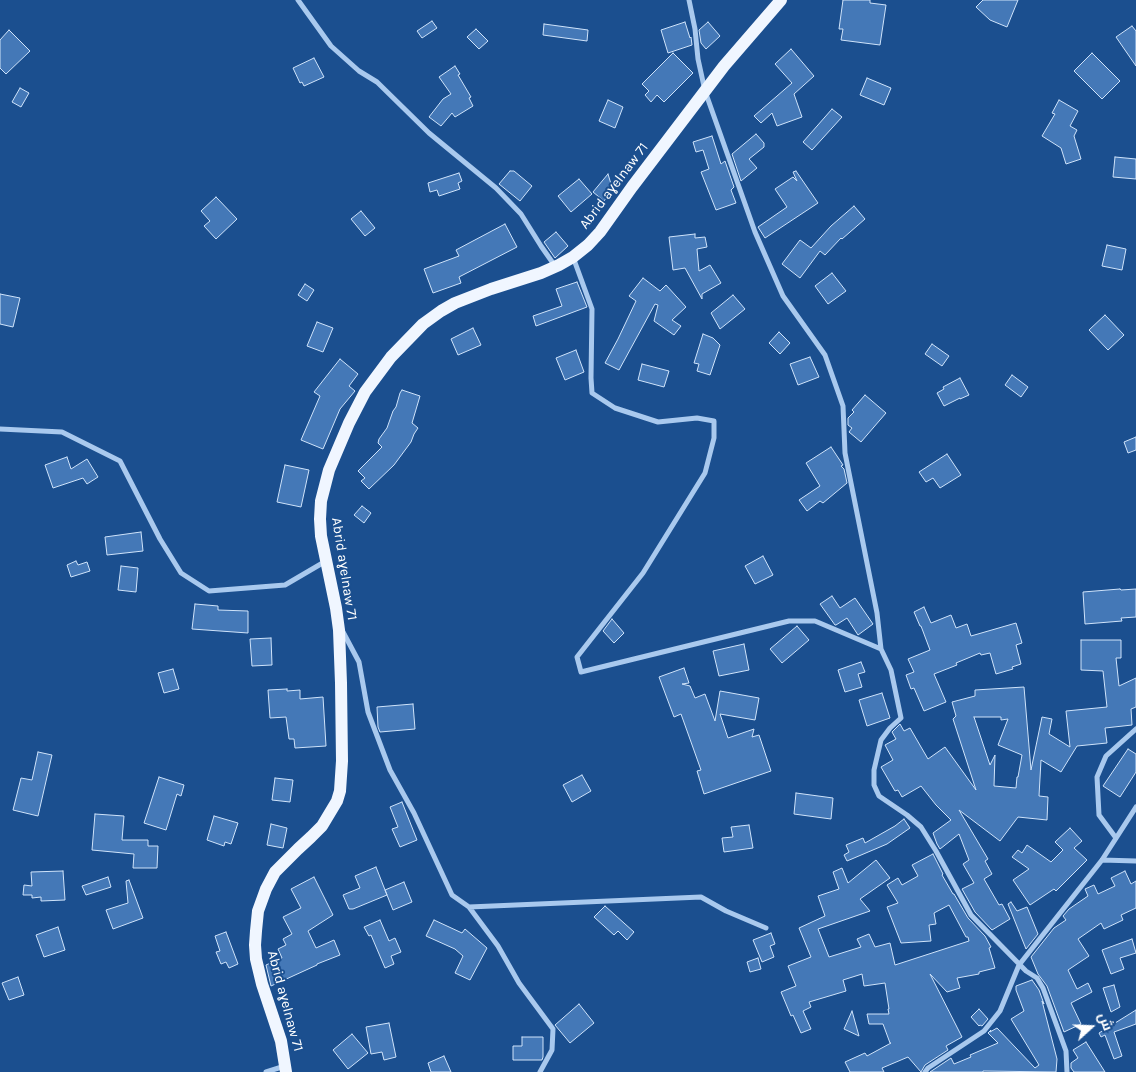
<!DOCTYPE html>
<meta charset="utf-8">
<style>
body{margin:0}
#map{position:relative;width:1136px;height:1072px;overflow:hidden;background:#1b4f8f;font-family:Karla,Cairo,sans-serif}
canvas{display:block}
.north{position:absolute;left:1066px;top:1002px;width:50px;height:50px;-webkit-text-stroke:4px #1b4f8f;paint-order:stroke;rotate:70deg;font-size:14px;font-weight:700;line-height:20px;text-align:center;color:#fff}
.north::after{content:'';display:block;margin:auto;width:18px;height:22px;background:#fff;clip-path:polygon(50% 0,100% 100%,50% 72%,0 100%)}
</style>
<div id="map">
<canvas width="1136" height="1072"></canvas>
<div class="north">ش</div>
</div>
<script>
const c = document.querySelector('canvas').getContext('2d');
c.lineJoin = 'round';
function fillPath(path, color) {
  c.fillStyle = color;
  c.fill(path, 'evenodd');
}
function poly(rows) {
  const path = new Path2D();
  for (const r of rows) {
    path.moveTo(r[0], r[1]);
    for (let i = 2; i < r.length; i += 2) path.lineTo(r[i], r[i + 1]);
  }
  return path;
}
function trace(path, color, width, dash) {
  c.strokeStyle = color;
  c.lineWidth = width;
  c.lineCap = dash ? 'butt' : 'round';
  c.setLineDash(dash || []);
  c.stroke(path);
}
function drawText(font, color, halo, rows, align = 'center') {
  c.font = font + ' Karla,sans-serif';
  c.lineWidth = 4;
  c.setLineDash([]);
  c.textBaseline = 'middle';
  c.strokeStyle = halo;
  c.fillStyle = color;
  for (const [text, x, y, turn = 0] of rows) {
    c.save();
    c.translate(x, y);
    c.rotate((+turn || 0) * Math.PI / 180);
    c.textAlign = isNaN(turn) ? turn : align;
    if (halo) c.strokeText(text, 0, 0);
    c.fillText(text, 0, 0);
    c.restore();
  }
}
const building = poly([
 [843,0,870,0,870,3,886,5,880,45,841,40,843,29,839,29,843,0],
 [983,0,1018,0,1007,27,990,20,976,7,983,0],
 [432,21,437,28,422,38,417,31,432,21],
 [685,22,690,38,691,37,692,45,668,53,661,30,685,22],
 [708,22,720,36,706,49,701,43,699,30,708,22],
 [544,24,588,30,587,41,543,35,544,24],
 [1132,26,1136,31,1136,66,1116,37,1132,26],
 [476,29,488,41,479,49,467,37,476,29],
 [9,30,30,51,6,74,0,68,0,40,9,30],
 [791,49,814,76,794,94,802,117,777,126,772,113,761,123,754,116,792,83,775,64,791,49],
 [673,53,693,73,664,102,657,95,651,102,645,95,649,91,642,84,673,53],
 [1092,53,1120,81,1102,99,1074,71,1092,53],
 [314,58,324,77,304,86,302,82,300,83,293,68,314,58],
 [455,66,460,74,458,75,471,97,469,98,473,106,455,117,452,113,441,126,429,117,443,99,451,94,439,77,455,66],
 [867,78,891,88,884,105,860,95,867,78],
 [20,88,29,93,21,107,12,102,20,88],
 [608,100,623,107,615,128,599,121,608,100],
 [1059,100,1078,111,1070,126,1077,130,1074,136,1081,159,1066,164,1061,148,1042,136,1055,114,1052,113,1059,100],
 [832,109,842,117,812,150,803,142,832,109],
 [756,134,764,143,764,147,749,159,757,168,741,181,732,154,756,134],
 [712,136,721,164,725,161,734,187,731,190,736,203,716,210,701,172,709,169,703,150,696,152,693,142,712,136],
 [1115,157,1136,159,1136,179,1113,177,1115,157],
 [510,171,514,171,532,186,520,201,499,184,510,171],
 [796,171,818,203,765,238,758,227,787,207,775,189,793,177,797,181,793,172,796,171],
 [459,173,462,181,458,183,460,189,439,196,437,190,430,192,428,183,459,173],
 [608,174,611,184,615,187,604,201,593,192,608,174],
 [579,179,592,194,571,212,558,196,579,179],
 [216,197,237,219,216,239,204,226,210,221,201,211,216,197],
 [854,206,865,219,842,239,841,238,825,255,820,251,800,278,782,264,800,240,811,248,831,226,854,206],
 [361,211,375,228,365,236,351,219,361,211],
 [505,224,517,247,459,277,461,283,433,293,424,269,459,256,456,250,505,224],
 [556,232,568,246,555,258,544,242,556,232],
 [695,234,695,238,705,237,707,247,697,249,699,271,710,265,721,283,702,294,702,299,685,268,673,270,669,237,695,234],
 [1107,245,1126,249,1122,270,1102,266,1107,245],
 [832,273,846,291,828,304,815,286,832,273],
 [643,278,660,291,666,285,686,307,672,320,681,326,674,335,654,321,658,305,655,304,619,370,605,363,618,339,636,301,629,296,643,278],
 [577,282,587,307,536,326,533,316,562,306,556,289,577,282],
 [305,284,314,290,307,301,298,295,305,284],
 [0,294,20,298,13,327,0,324,0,294],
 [733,295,745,309,720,329,711,313,733,295],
 [1105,315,1124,335,1108,350,1089,330,1105,315],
 [317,322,333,328,323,352,307,346,317,322],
 [473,328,481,345,458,355,451,339,473,328],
 [779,332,790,343,780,354,769,343,779,332],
 [703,334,713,338,720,345,710,375,697,371,699,364,694,363,703,334],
 [932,344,949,356,942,366,925,354,932,344],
 [576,350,584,372,565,380,556,358,576,350],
 [810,357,819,377,798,385,790,364,810,357],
 [340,359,358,374,349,386,355,391,340,409,323,449,301,440,320,396,314,392,340,359],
 [642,364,669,371,664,387,638,380,642,364],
 [1012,375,1028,387,1021,397,1005,385,1012,375],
 [960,378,969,395,960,399,960,398,944,406,937,393,944,389,943,387,960,378],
 [402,390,420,396,412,423,418,428,414,434,411,442,394,465,369,489,361,481,365,478,358,471,382,447,378,443,379,439,387,428,393,411,396,407,400,393,402,390],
 [865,395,886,413,861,442,849,432,852,428,848,425,848,418,854,412,852,410,865,395],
 [1136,437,1136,450,1128,453,1124,442,1136,437],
 [831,447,843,465,841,466,844,469,847,483,823,503,820,501,807,511,799,500,820,486,806,463,831,447],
 [947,454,961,475,940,488,933,478,926,482,919,472,947,454],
 [67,457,71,469,87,459,98,477,87,484,83,478,53,488,45,465,67,457],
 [285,465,309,470,301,507,277,502,285,465],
 [362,506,371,513,364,523,354,515,362,506],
 [141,532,143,551,107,555,105,537,141,532],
 [763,556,773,575,755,584,745,566,763,556],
 [76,561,78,565,87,562,90,571,71,577,67,565,76,561],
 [121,566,138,568,136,592,118,590,121,566],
 [1120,589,1121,590,1136,589,1136,617,1121,618,1122,621,1085,624,1083,592,1120,589],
 [832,596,840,608,855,598,873,624,858,635,847,618,836,625,835,625,820,604,832,596],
 [195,604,218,606,218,610,248,611,248,633,192,629,195,604],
 [924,607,931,623,951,615,956,628,967,624,971,636,1016,623,1022,643,1016,645,1021,664,1012,667,1013,669,996,674,990,653,981,655,980,653,956,663,957,665,934,674,946,702,924,711,914,688,911,689,906,675,914,672,908,659,930,650,921,626,920,626,914,612,924,607],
 [612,619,624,633,614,643,603,631,612,619],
 [797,626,809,640,782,663,770,649,797,626],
 [271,638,272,665,252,666,250,639,271,638],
 [1081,640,1121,640,1121,658,1116,658,1119,686,1136,678,1136,707,1131,709,1132,725,1105,728,1107,743,1077,746,1061,772,1041,760,1039,796,1048,797,1047,820,1018,817,1000,841,959,810,988,859,985,861,992,874,984,879,999,905,1002,904,1010,919,992,930,975,912,962,889,974,883,963,864,969,860,959,834,940,849,937,844,933,833,951,820,936,805,921,786,902,797,898,790,895,791,881,767,893,760,885,745,896,739,892,732,900,724,904,731,910,728,928,759,945,747,976,790,953,719,956,716,952,702,975,696,975,690,1024,687,1031,770,1042,717,1052,719,1049,734,1070,747,1066,711,1107,707,1103,671,1081,670,1081,640],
 [974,717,1001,717,1001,720,1008,719,998,745,1022,755,1018,777,1017,777,1016,788,994,786,995,755,990,765,974,717],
 [744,644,749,670,719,676,713,651,744,644],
 [861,662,865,672,858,674,862,687,845,692,838,670,861,662],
 [684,668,689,683,682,684,690,686,695,698,705,694,715,721,720,691,759,698,755,720,720,714,728,738,754,729,752,737,759,735,771,771,704,794,697,771,701,770,681,714,674,717,659,677,684,668],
 [173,669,179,689,164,693,158,673,173,669],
 [287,689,287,691,300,690,300,699,323,697,326,746,295,748,294,739,289,739,286,717,270,718,268,690,287,689],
 [882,693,890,718,867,726,859,700,882,693],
 [413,704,415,729,380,732,378,727,377,707,413,704],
 [1128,749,1136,754,1136,772,1120,797,1103,786,1128,749],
 [38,752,52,755,38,816,13,810,21,778,32,780,38,752],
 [582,775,591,791,572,802,563,785,582,775],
 [159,777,184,785,181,796,177,794,166,830,144,823,159,777],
 [275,778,293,780,290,802,272,800,275,778],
 [796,793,833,798,831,819,794,814,796,793],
 [402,802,417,840,400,847,392,829,398,827,390,807,402,802],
 [95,814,124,816,122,840,148,840,148,846,158,846,157,868,133,868,134,854,92,850,95,814],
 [214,816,238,823,231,844,225,842,224,846,207,840,214,816],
 [904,819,910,828,887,844,847,861,844,855,849,852,846,845,863,838,865,843,895,826,904,819],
 [271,824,287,828,283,848,267,845,271,824],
 [749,825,753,848,724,852,722,838,733,837,731,827,749,825],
 [1070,828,1082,841,1074,848,1087,860,1056,891,1054,889,1030,905,1013,880,1029,869,1012,857,1018,850,1022,853,1027,845,1051,862,1063,850,1055,842,1070,828],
 [933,854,943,874,942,875,953,894,954,894,968,918,985,936,991,947,989,948,995,968,979,972,979,974,957,978,960,988,947,992,930,974,962,1037,946,1046,948,1050,925,1065,921,1072,908,1057,882,1068,884,1072,850,1072,845,1062,865,1053,867,1056,891,1043,890,1043,883,1024,869,1024,867,1014,889,1014,888,1009,889,1009,885,983,864,986,862,974,843,980,846,991,809,1002,811,1007,803,1011,811,1029,801,1033,793,1015,791,1016,781,992,796,986,788,966,811,957,799,928,825,916,818,896,839,889,833,872,842,868,848,883,876,860,890,878,860,899,870,911,818,929,829,957,861,947,857,939,869,934,875,947,890,943,895,965,969,941,968,937,966,937,949,905,934,913,936,924,929,925,931,941,901,943,887,907,898,903,887,885,898,878,902,885,918,876,912,865,933,854],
 [376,867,387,895,353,909,349,909,343,895,360,888,355,876,376,867],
 [63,871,65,900,41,901,41,897,32,898,32,895,23,895,24,885,32,886,31,872,63,871],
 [1125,871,1131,884,1136,881,1136,908,1121,915,1123,920,1104,929,1101,923,1078,939,1089,956,1068,970,1077,989,1088,983,1092,992,1071,1003,1081,1024,1064,1032,1047,986,1038,974,1031,957,1054,928,1066,920,1063,916,1069,909,1088,896,1085,889,1094,885,1098,894,1115,886,1111,878,1125,871],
 [108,877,111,887,86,895,82,886,108,877],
 [314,877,333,915,308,931,316,948,334,940,340,955,317,964,317,965,271,986,266,965,282,958,278,949,286,945,283,939,292,934,283,917,301,908,291,889,314,877],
 [129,880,143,918,113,929,106,910,128,903,126,881,129,880],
 [404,882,412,902,393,910,385,890,404,882],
 [1011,902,1017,911,1027,907,1038,934,1026,949,1008,904,1011,902],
 [605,906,634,932,627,940,618,931,614,935,594,917,605,906],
 [380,920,389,941,395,938,401,952,391,956,394,964,385,968,371,935,369,936,364,927,380,920],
 [434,920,462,933,465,929,487,948,470,980,455,973,463,956,455,949,426,936,434,920],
 [58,927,65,950,44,957,36,935,58,927],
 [226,932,238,964,229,968,226,962,221,964,216,952,220,951,215,936,226,932],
 [771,933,775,944,770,946,774,957,762,962,753,940,771,933],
 [1132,939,1136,953,1120,958,1124,969,1111,974,1102,950,1132,939],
 [758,958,761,969,750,972,747,962,758,958],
 [18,977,24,995,9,1000,2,983,18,977],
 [1032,980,1039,990,1044,1004,1042,1001,1057,1059,1056,1072,983,1071,983,1072,930,1072,951,1058,954,1064,971,1057,970,1055,998,1043,988,1033,991,1030,990,1032,997,1028,1035,1068,1039,1065,1011,1019,1024,1011,1016,990,1016,986,1032,980],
 [1114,985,1120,1007,1111,1012,1103,988,1114,985],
 [579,1004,594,1023,570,1043,555,1025,579,1004],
 [979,1009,988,1019,982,1026,980,1025,979,1026,971,1017,979,1009],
 [1136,1010,1136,1024,1114,1032,1122,1056,1114,1059,1105,1035,1101,1037,1099,1033,1136,1010],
 [852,1011,859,1036,844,1029,852,1011],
 [389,1023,396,1057,384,1060,382,1052,371,1054,366,1027,389,1023],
 [352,1034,368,1053,348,1069,333,1050,352,1034],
 [522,1037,543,1037,543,1057,542,1060,513,1060,513,1046,522,1046,522,1037],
 [1086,1042,1105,1072,1074,1072,1071,1068,1071,1063,1078,1058,1073,1050,1086,1042],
 [444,1056,451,1072,431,1072,428,1063,444,1056]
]);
const minor = poly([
 [298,0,331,46,359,71,377,82,429,133,496,188,521,214,541,246,555,266],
 [689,0,695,29,698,59,705,91,755,232,783,296,825,355,843,406,845,453,877,613,881,649],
 [573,257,592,309,591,378,592,393,615,408,658,422,697,418,714,421,714,438,705,473,643,573,577,657,581,672,789,621,815,621,881,649,891,670,901,718,890,728,881,740,874,770,874,785,879,796,907,815,921,827,936,851,971,915,1026,971,1037,978,1043,988,1066,1051,1067,1072],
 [0,429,62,432,120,461,160,539,181,573,209,591,285,585,326,561],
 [342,630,359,662,368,712,390,770,414,813,452,895,469,907,701,897,726,911,766,928],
 [1116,838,1099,815,1097,777,1106,756,1136,729],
 [1102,860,1136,861],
 [469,907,498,946,519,983,553,1029,552,1050,540,1072],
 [266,1072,285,1066],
 [925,1072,928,1068,984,1031,1000,1011,1019,965,1102,860,1136,807]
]);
const primary = poly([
 [286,1072,281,1041,262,984,256,959,255,945,256,931,258,911,266,889,275,872,298,849,311,837,322,826,337,801,340,791,342,761,341,683,339,630,336,608,321,536,320,519,321,501,329,470,349,423,365,392,391,357,423,324,441,311,455,303,491,289,541,273,559,265,573,257,588,245,600,232,632,187,724,66,781,0]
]);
const streetNames = [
 ["Abrid aɣelnaw 71",614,186,-53],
 ["Abrid aɣelnaw 71",344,569,81],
 ["Abrid aɣelnaw 71",285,1001,75]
];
fillPath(building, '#4478b7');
trace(building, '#cfe3fa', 1);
trace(minor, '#a9c9ee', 5);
trace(primary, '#f0f6ff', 12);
drawText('14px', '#fff', '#1b4f8f', streetNames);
</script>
